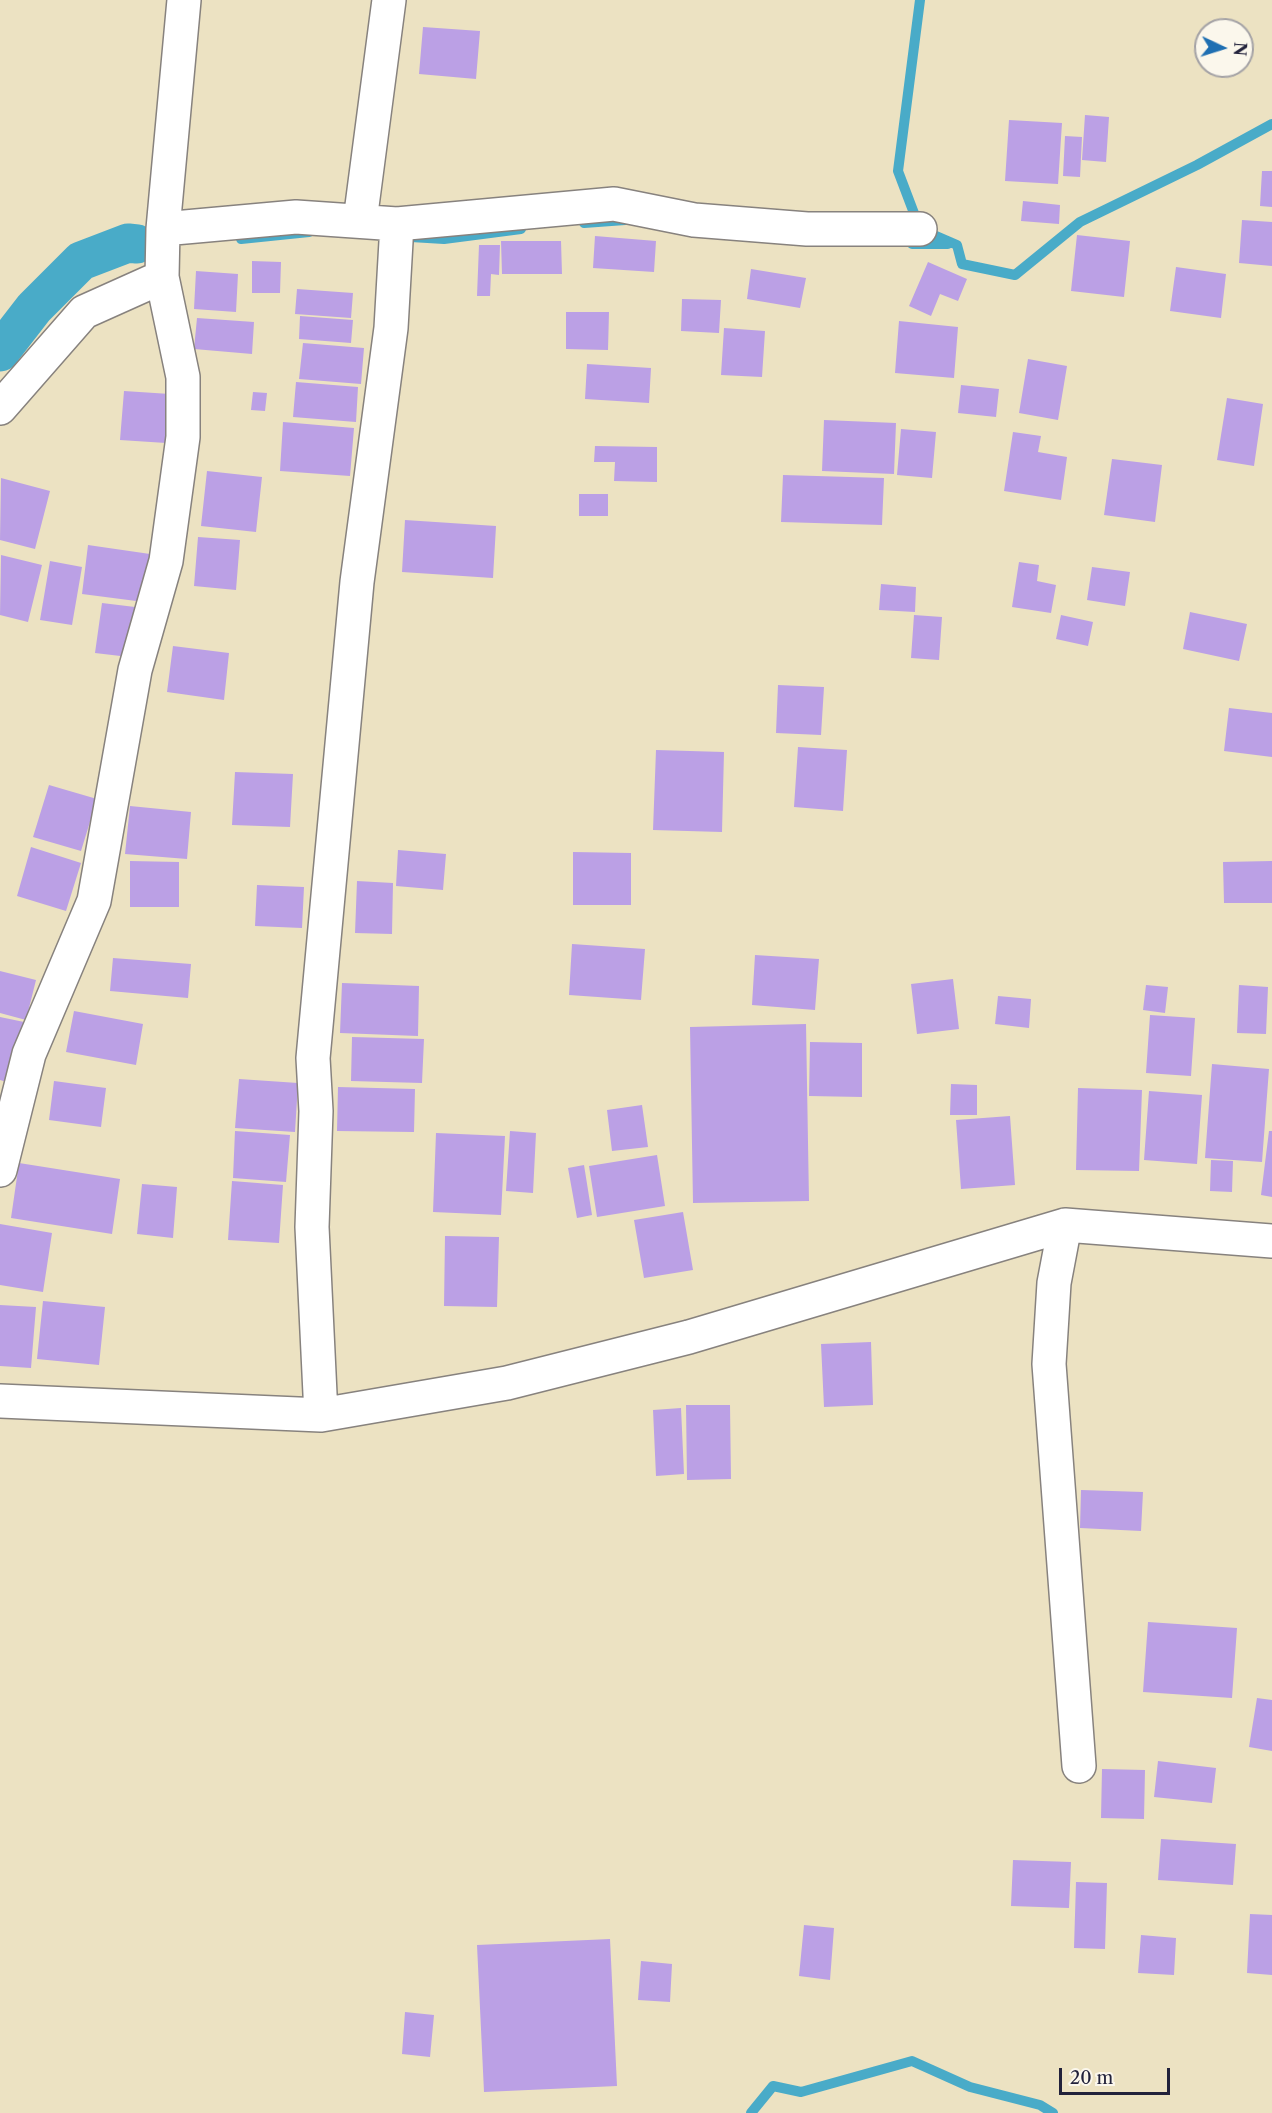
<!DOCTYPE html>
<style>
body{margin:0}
#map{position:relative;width:1272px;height:2113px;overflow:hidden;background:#ece2c2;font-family:"Libre Caslon Text",serif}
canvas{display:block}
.north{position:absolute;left:1194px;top:18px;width:60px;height:60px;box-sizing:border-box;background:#fbf7ec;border:2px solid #a4a2a5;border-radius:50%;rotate:94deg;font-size:16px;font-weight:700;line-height:24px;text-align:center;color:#22223b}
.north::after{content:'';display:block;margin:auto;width:21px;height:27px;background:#1f6fb2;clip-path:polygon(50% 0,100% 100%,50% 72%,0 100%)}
.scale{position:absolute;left:1059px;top:2068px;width:111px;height:27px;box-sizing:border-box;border:3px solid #22223b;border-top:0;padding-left:8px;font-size:18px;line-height:21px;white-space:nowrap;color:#22223b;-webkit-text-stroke:4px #fbf7ec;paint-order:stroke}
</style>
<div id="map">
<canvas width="1272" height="2113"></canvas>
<div class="north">N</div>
<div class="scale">20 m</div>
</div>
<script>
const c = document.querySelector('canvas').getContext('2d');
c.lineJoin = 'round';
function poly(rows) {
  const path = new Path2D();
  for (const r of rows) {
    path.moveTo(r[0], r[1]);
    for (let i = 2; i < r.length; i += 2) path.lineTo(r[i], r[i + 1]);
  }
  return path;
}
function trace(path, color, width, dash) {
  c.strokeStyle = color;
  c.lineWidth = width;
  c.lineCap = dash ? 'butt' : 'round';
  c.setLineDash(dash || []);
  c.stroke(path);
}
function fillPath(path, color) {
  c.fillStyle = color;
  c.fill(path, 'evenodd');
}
const stream = poly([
 [920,0,898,171,920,229,957,245,962,264,1015,275,1080,222,1197,165,1272,124],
 [584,223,625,220],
 [411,237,444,239,521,229],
 [241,239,309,232],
 [912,244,948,244],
 [751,2113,773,2086,801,2092,912,2061,970,2087,1040,2105,1053,2113]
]);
const canal = poly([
 [0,352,34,308,81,261,128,243,137,244]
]);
const building = poly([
 [423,27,480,31,476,79,419,74],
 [1085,115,1109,117,1106,162,1082,160],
 [1009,120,1062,123,1058,184,1005,181],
 [1065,136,1082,137,1080,177,1063,176],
 [1262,171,1272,171,1272,207,1260,206],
 [1023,201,1060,205,1059,224,1021,221],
 [1242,220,1272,222,1272,266,1239,263],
 [1077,235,1130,241,1124,297,1071,291],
 [595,236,656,241,654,272,593,268],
 [501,241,561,241,562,274,502,274],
 [479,245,500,245,499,275,491,274,490,296,477,296],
 [252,261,281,262,280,293,252,293],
 [928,262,967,279,958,301,940,294,931,316,909,306],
 [1176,267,1226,274,1221,318,1170,311],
 [751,269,806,278,800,308,747,299],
 [196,271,238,274,236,312,194,309],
 [297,289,353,293,351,318,295,314],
 [682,299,721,300,719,333,681,331],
 [566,312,609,312,608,350,566,349],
 [300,316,353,320,351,343,299,339],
 [197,318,254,322,252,354,194,349],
 [899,321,958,327,954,378,895,373],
 [724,328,765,331,762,377,721,375],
 [303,343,364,348,361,384,299,379],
 [1028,359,1067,366,1058,420,1019,413],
 [587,364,651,368,649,403,585,399],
 [296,382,358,387,356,422,293,417],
 [961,385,999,389,996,417,958,413],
 [124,391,170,394,166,443,120,440],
 [253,392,267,393,265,411,251,410],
 [1227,398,1263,404,1254,466,1217,460],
 [824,420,896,423,894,474,822,471],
 [283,422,354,428,350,476,280,471],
 [901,429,936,432,932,478,897,475],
 [1013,432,1041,436,1038,452,1067,457,1061,500,1004,491],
 [595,446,657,447,657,482,614,481,615,462,594,462],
 [1112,459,1162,465,1155,522,1104,515],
 [207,471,262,477,256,532,201,526],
 [783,475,884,478,882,525,781,522],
 [1,478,50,491,35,549,0,540],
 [579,494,608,494,608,516,579,516],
 [405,520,496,526,493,578,402,572],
 [198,537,240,540,236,590,194,586],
 [88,545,150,554,144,602,82,594],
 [1,555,42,565,28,622,0,615],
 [50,561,82,567,72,625,40,620],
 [1019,562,1039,565,1037,581,1056,585,1051,613,1012,607],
 [1092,567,1130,572,1125,606,1087,600],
 [881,584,916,587,915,612,879,610],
 [102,603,135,607,129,657,95,653],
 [1190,612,1247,624,1239,661,1183,649],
 [914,615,942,617,939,660,911,658],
 [1061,615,1093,622,1088,646,1056,639],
 [173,646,229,653,224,700,167,692],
 [778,685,824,687,821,735,776,733],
 [1229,708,1272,713,1272,757,1224,751],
 [798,747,847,750,843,811,794,807],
 [656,750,724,752,722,832,653,830],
 [235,772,293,774,290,827,232,825],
 [49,785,97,799,81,851,33,837],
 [130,806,191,812,187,859,125,854],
 [31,847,81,863,66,911,17,896],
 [398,850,446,854,443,890,396,886],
 [573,852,631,853,631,905,573,905],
 [130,861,179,862,179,907,130,907],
 [1272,861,1272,903,1224,903,1223,862],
 [357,881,393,883,392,934,355,933],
 [257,885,304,887,302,928,255,926],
 [572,944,645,949,641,1000,569,995],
 [755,955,819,959,815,1010,752,1005],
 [113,958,191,964,188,998,110,991],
 [0,971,36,980,26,1020,0,1013],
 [953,979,959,1029,917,1034,911,984],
 [342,983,419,986,418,1036,340,1033],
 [1146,985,1168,987,1165,1013,1143,1010],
 [1239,985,1268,987,1266,1034,1237,1033],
 [998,996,1031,999,1029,1028,995,1024],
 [74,1011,143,1024,136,1065,66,1052],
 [1150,1015,1195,1018,1191,1076,1146,1073],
 [0,1017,24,1022,10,1083,0,1080],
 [806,1024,809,1201,693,1203,690,1027],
 [352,1037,424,1039,422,1083,351,1081],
 [810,1042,862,1043,862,1097,809,1096],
 [1212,1064,1269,1069,1262,1162,1205,1158],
 [239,1079,298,1083,295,1132,235,1128],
 [54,1081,106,1088,101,1127,49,1120],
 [951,1084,977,1085,977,1115,950,1115],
 [338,1087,415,1089,414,1132,337,1131],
 [1078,1088,1142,1090,1139,1171,1076,1170],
 [1149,1091,1202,1095,1197,1164,1144,1160],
 [642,1105,648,1147,612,1151,607,1110],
 [1010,1116,1015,1185,961,1189,956,1120],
 [235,1131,290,1135,286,1182,233,1178],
 [510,1131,536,1133,533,1193,506,1191],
 [1269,1131,1272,1131,1272,1197,1261,1195],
 [436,1133,505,1136,501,1215,433,1212],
 [657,1155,665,1206,597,1217,589,1166],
 [1211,1160,1233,1161,1232,1192,1210,1191],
 [19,1163,120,1179,112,1234,11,1218],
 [584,1165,592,1215,577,1218,568,1168],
 [232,1181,283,1185,279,1243,228,1240],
 [142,1184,177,1187,173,1238,137,1234],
 [683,1212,693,1270,644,1278,634,1220],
 [0,1224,52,1233,43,1292,0,1285],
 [445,1236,499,1237,497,1307,444,1306],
 [43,1301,105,1307,99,1365,37,1359],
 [0,1305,36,1307,31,1368,0,1366],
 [871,1342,873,1405,824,1407,821,1344],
 [686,1405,730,1405,731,1479,687,1480],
 [681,1408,684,1474,656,1476,653,1410],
 [1081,1490,1143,1492,1141,1531,1080,1528],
 [1148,1622,1237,1628,1232,1698,1143,1692],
 [1257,1698,1272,1700,1272,1751,1249,1747],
 [1158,1761,1216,1768,1212,1803,1154,1797],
 [1102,1769,1145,1770,1144,1819,1101,1818],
 [1161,1839,1236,1844,1233,1885,1158,1880],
 [1013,1860,1071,1862,1069,1908,1011,1906],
 [1076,1882,1107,1883,1105,1949,1074,1948],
 [1250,1914,1272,1915,1272,1975,1247,1973],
 [804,1925,834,1928,830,1980,799,1976],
 [1141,1935,1176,1938,1174,1975,1138,1973],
 [610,1939,617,2086,484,2092,477,1945],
 [641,1961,672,1964,670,2002,638,2000],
 [405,2012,434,2015,430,2057,402,2054]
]);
const minor = poly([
 [360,221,389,0],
 [163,229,296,217,397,224,614,204,694,220,807,229,920,229],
 [0,408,84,312,162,277],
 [0,1170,29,1054,94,901,135,670,166,561,183,437,183,377,162,277,163,229,184,0],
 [1065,1225,1054,1283,1049,1364,1079,1766],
 [0,1401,321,1415,507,1383,689,1337,1065,1225,1272,1241],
 [321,1415,312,1227,316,1111,313,1058,357,582,391,328,397,224]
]);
trace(stream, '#49abc8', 10);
trace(canal, '#49abc8', 39);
fillPath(building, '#bba0e5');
trace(minor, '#87827e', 36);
trace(minor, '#fff', 33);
</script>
